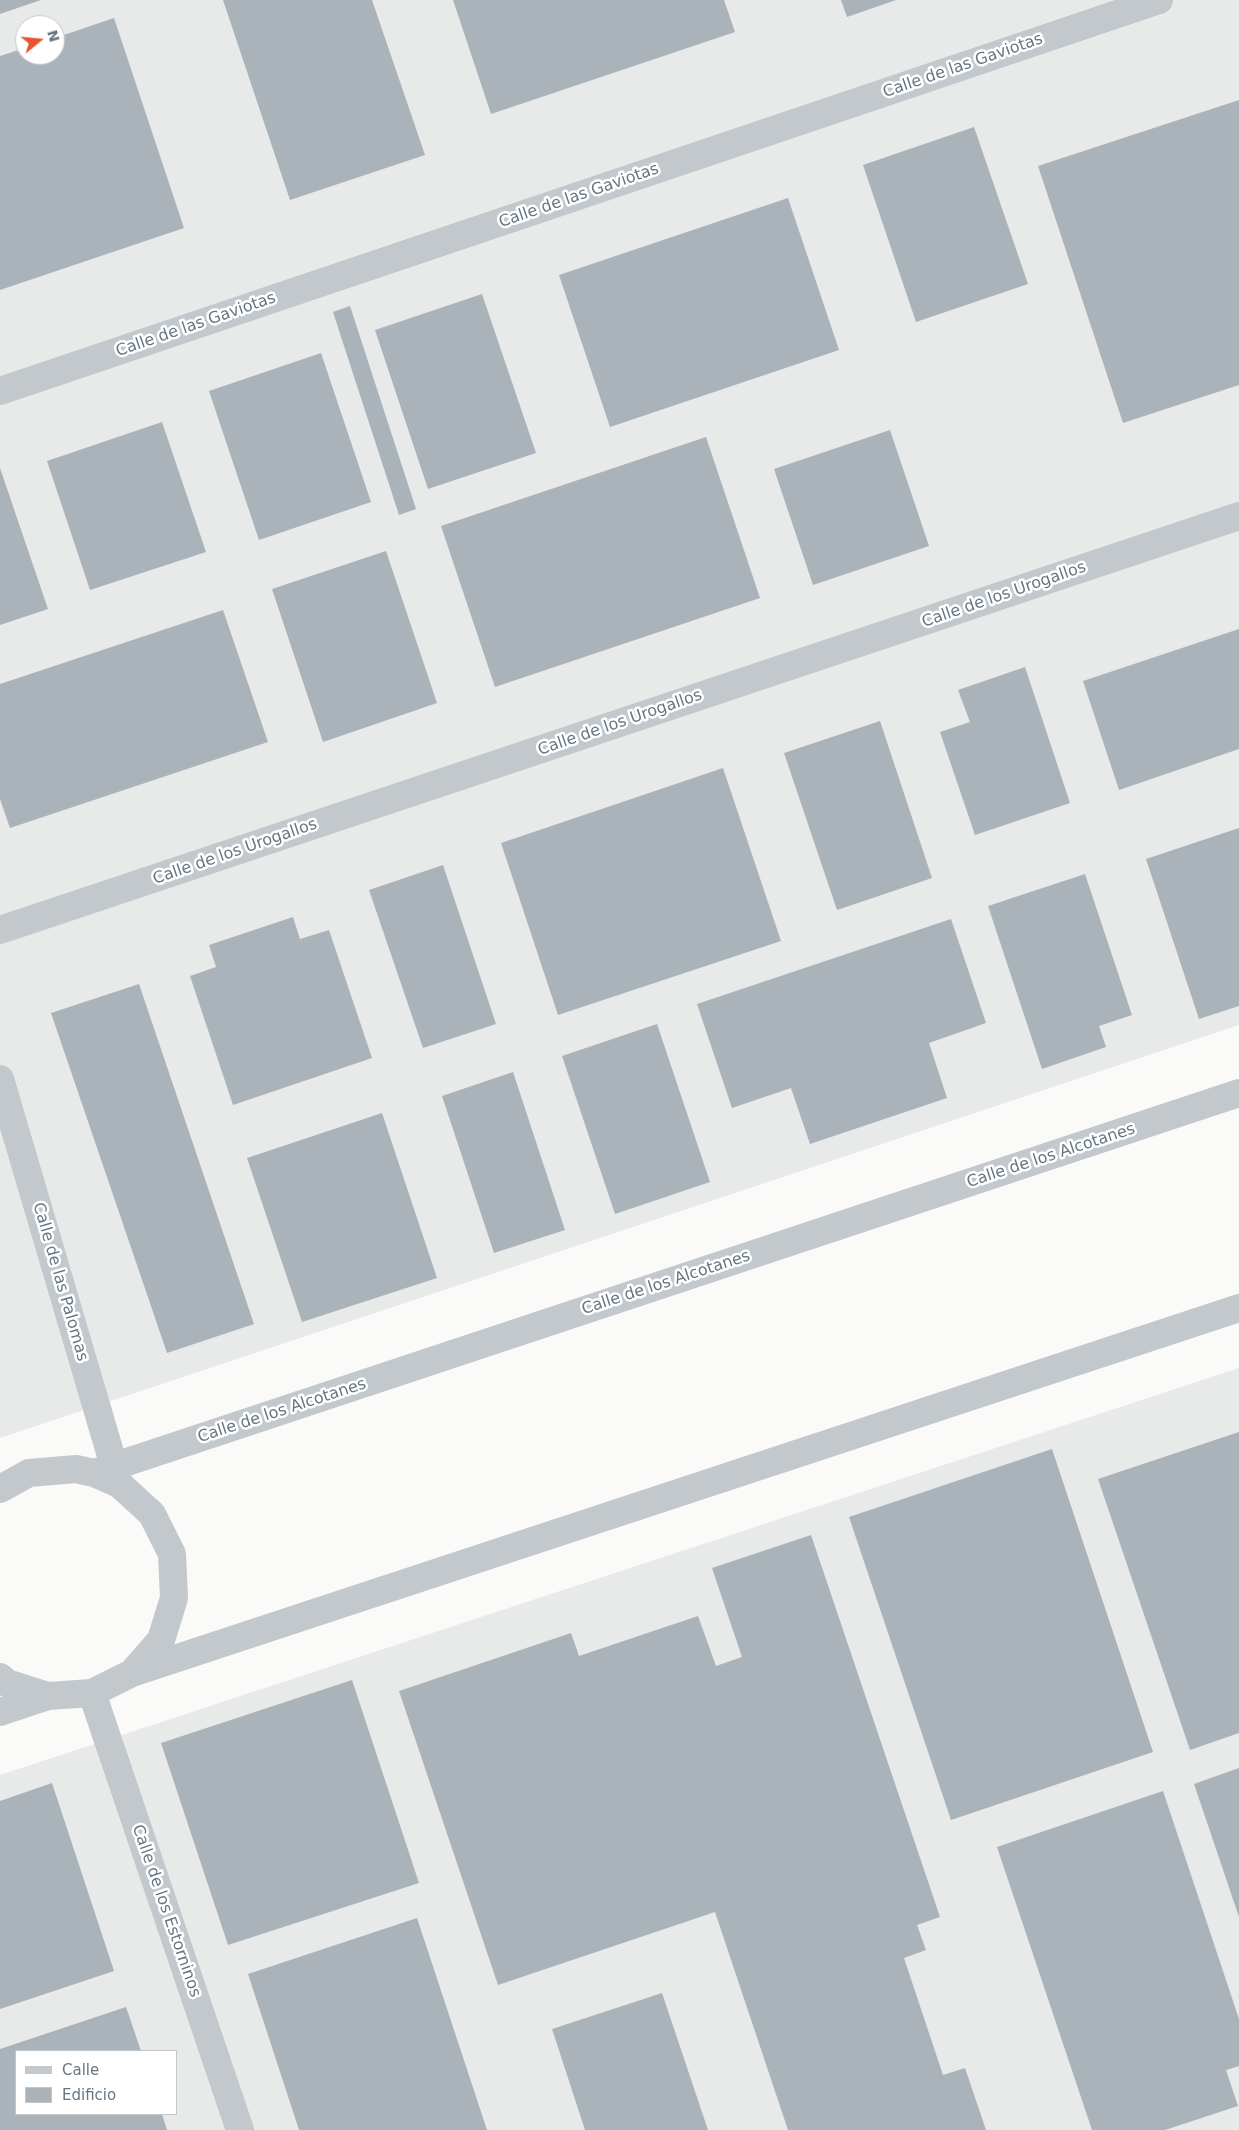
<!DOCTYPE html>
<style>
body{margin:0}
#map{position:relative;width:1239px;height:2130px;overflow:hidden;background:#fafaf8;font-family:"DejaVu Sans",sans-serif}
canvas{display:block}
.legend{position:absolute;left:15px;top:2050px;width:162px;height:65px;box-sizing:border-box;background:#fff;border:1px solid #c1c8cd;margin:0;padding:6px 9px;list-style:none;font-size:15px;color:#657683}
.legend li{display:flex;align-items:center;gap:10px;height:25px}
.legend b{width:25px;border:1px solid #c1c8cd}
.north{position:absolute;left:15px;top:15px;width:50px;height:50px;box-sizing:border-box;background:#fff;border:1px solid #c1c8cd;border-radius:50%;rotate:73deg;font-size:14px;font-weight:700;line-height:20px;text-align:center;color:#657683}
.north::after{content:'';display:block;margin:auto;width:18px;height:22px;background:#e4572e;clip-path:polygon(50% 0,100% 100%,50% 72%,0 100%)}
</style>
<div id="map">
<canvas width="1239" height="2130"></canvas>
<ul class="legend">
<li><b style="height:6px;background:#c3c8cc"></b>Calle</li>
<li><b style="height:14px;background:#aab3b9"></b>Edificio</li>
</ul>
<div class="north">N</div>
</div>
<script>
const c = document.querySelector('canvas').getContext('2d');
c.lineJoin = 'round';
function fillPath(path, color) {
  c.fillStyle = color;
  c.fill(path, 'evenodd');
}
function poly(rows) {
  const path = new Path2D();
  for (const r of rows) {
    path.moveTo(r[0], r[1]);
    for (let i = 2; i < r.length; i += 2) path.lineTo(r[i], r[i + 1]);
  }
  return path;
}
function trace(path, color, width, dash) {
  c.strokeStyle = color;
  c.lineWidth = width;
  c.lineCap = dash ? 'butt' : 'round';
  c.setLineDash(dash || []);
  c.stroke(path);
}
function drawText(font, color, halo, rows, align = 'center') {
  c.font = font + ' "DejaVu Sans",sans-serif';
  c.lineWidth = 5;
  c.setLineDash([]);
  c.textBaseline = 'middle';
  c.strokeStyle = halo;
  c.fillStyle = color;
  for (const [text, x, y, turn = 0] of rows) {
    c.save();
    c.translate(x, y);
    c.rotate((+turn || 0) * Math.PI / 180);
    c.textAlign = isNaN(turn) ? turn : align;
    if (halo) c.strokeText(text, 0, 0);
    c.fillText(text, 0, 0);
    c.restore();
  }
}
const built = poly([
 [0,0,1239,0,1239,1025,0,1438],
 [25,25,55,25,55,55,25,55],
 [1239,1368,1239,2130,0,2130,0,1775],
 [16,2051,176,2051,176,2114,16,2114]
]);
const building = poly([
 [0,0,41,0,0,14],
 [223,0,372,0,425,155,290,200],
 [453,0,724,0,735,32,491,114],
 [841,0,896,0,847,17],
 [114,18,184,228,0,290,0,56,25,48,25,55,55,55,55,38],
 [1239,100,1239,385,1123,423,1038,166],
 [974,127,1028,284,916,322,863,165],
 [788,198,839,350,610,427,559,275],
 [482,294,536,453,428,489,375,330],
 [350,306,416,509,399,515,333,312],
 [321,353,371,502,259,540,209,391],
 [162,422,206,552,90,590,47,461],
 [890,430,929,546,813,585,774,469],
 [706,437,760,598,495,687,441,526],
 [0,468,48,609,0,625],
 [386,551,437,703,323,742,272,589],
 [223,610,268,742,10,828,0,799,0,684],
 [1239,629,1239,749,1119,790,1083,681],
 [1025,667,1070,803,975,835,940,732,970,722,958,690],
 [880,721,932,878,837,910,784,753],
 [723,768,781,941,558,1015,501,843],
 [1239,828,1239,1006,1199,1019,1146,859],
 [443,865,496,1024,423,1048,369,890],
 [1085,874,1132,1015,1099,1026,1106,1047,1042,1069,988,906],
 [293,917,300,939,329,930,372,1058,233,1105,190,976,216,967,209,945],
 [951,919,986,1023,929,1043,947,1098,810,1144,791,1088,732,1108,697,1004],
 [139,984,254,1324,167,1353,51,1013],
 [657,1024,710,1182,615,1214,562,1056],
 [513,1072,565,1230,494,1253,442,1096],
 [382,1113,437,1278,302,1322,247,1158],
 [1239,1432,1239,1733,1190,1750,1098,1479],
 [1052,1449,1153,1752,951,1820,849,1517],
 [811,1535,940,1917,917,1925,926,1950,904,1958,943,2075,965,2068,986,2130,788,2130,715,1912,498,1985,399,1691,571,1633,579,1656,698,1616,716,1666,742,1657,712,1568],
 [352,1680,419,1883,228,1945,161,1743],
 [1239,1768,1239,1917,1194,1784],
 [52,1783,114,1971,0,2009,0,1801],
 [1163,1791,1239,2019,1239,2066,1226,2070,1238,2106,1165,2130,1092,2130,997,1847],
 [417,1918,487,2130,299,2130,248,1974],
 [662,1993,708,2130,585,2130,552,2029],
 [126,2007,141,2051,16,2051,16,2114,162,2114,167,2130,0,2130,0,2049]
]);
const minor = poly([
 [0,391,1159,0],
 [0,930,1239,516],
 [92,1693,240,2130]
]);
const tertiary = poly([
 [0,1079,119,1483],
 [94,1473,1239,1093],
 [0,1489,29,1473,76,1469,94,1473,119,1484,152,1514,172,1554,174,1598,161,1640,132,1673,92,1693,48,1696,7,1683,0,1677],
 [132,1673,1239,1308],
 [0,1712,48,1696]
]);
const streetNames = [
 ["Calle de las Gaviotas",963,66,-19],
 ["Calle de las Gaviotas",579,196,-19],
 ["Calle de las Gaviotas",196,325,-19],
 ["Calle de los Urogallos",1004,595,-19],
 ["Calle de los Urogallos",620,723,-19],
 ["Calle de los Urogallos",235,852,-19],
 ["Calle de los Alcotanes",1051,1156,-18],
 ["Calle de las Palomas",60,1282,74],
 ["Calle de los Alcotanes",666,1283,-18],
 ["Calle de los Alcotanes",282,1411,-18],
 ["Calle de los Estorninos",166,1911,71]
];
fillPath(built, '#e8e9e9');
fillPath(building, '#aab3b9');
trace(minor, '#c3c8cc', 28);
trace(tertiary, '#c3c8cc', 28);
drawText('16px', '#657683', '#fff', streetNames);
</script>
